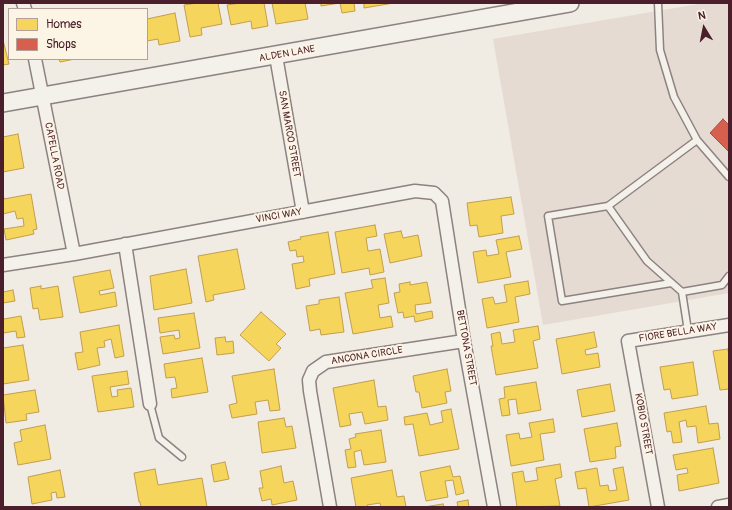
<!DOCTYPE html>
<style>
body{margin:0}
#map{position:relative;width:732px;height:510px;overflow:hidden;background:#f0ebe3;font-family:Pangolin,sans-serif}
canvas{display:block}
.frame{position:absolute;inset:0;border:4px solid #4a1f2b;pointer-events:none}
.legend{position:absolute;left:8px;top:8px;width:140px;height:52px;box-sizing:border-box;background:#fcf5e5;border:1px solid #b59f9b;margin:0;padding:5px 7px;list-style:none;font-size:12px;color:#4a1f2b}
.legend li{display:flex;align-items:center;gap:8px;height:20px}
.legend b{width:20px;border:1px solid #b59f9b}
.north{position:absolute;left:684px;top:8px;width:40px;height:40px;-webkit-text-stroke:3px #fcf5e5;paint-order:stroke;rotate:350deg;font-size:11px;font-weight:700;line-height:16px;text-align:center;color:#4a1f2b}
.north::after{content:'';display:block;margin:auto;width:14px;height:18px;background:#4a1f2b;clip-path:polygon(50% 0,100% 100%,50% 72%,0 100%)}
</style>
<div id="map">
<canvas width="732" height="510"></canvas>
<div class="frame"></div>
<ul class="legend">
<li><b style="height:11px;background:#f6d55c"></b>Homes</li>
<li><b style="height:11px;background:#d6604d"></b>Shops</li>
</ul>
<div class="north">N</div>
</div>
<script>
const c = document.querySelector('canvas').getContext('2d');
c.lineJoin = 'round';
function fillPath(path, color) {
  c.fillStyle = color;
  c.fill(path, 'evenodd');
}
function poly(rows) {
  const path = new Path2D();
  for (const r of rows) {
    path.moveTo(r[0], r[1]);
    for (let i = 2; i < r.length; i += 2) path.lineTo(r[i], r[i + 1]);
  }
  return path;
}
function trace(path, color, width, dash) {
  c.strokeStyle = color;
  c.lineWidth = width;
  c.lineCap = dash ? 'butt' : 'round';
  c.setLineDash(dash || []);
  c.stroke(path);
}
function drawText(font, color, halo, rows, align = 'center') {
  c.font = font + ' Pangolin,sans-serif';
  c.lineWidth = 4;
  c.setLineDash([]);
  c.textBaseline = 'middle';
  c.strokeStyle = halo;
  c.fillStyle = color;
  for (const [text, x, y, turn = 0] of rows) {
    c.save();
    c.translate(x, y);
    c.rotate((+turn || 0) * Math.PI / 180);
    c.textAlign = isNaN(turn) ? turn : align;
    if (halo) c.strokeText(text, 0, 0);
    c.fillText(text, 0, 0);
    c.restore();
  }
}
const built = poly([
 [704,3,729,3,729,293,543,325,493,39]
]);
const green = poly([
 [692,171,633,223,639,230,638,232,633,232,627,229,620,219,619,209,625,216,652,199,646,190,655,184,662,193],
 [710,203,716,207,670,262,678,268,672,271,665,269,649,253,648,248,649,244,650,243,656,249],
 [729,247,729,251,715,269,720,274,716,278,706,282,695,283,691,281,690,278,695,272,703,279]
]);
const homes = poly([
 [197,3,218,3,222,24,201,28,202,35,190,37,184,5,197,3],
 [240,3,264,3,268,26,252,29,251,21,231,25,227,5,240,3],
 [272,3,305,3,308,19,276,24,272,3],
 [321,3,340,3,321,6,321,3],
 [340,3,354,3,355,11,342,13,340,3],
 [364,3,394,3,364,8,364,3],
 [175,13,180,41,159,45,158,39,147,41,147,19,175,13],
 [3,40,9,64,3,65,3,40],
 [59,59,75,59,60,62,59,59],
 [18,134,24,168,3,172,3,137,18,134],
 [3,193,4,199,31,194,37,229,33,230,34,234,6,240,4,229,24,226,23,218,17,219,15,211,3,214,3,193],
 [511,197,514,214,501,216,503,233,479,237,477,225,470,226,467,203,511,197],
 [375,225,377,236,366,238,368,251,380,249,384,272,370,275,369,268,342,273,335,232,375,225],
 [401,231,403,238,418,235,422,256,390,263,384,234,401,231],
 [328,232,335,274,309,279,310,286,296,289,292,264,304,262,303,256,297,257,296,250,290,251,288,242,301,239,300,237,328,232],
 [519,236,522,249,506,252,511,277,478,283,473,252,486,250,487,256,499,254,496,240,519,236],
 [237,249,245,289,213,295,214,300,206,302,198,256,237,249],
 [186,269,192,303,154,310,150,276,186,269],
 [110,270,114,288,99,291,100,295,115,292,117,306,80,313,73,277,110,270],
 [385,278,389,303,378,305,380,318,391,316,393,327,353,334,345,293,373,288,371,280,385,278],
 [528,281,530,294,515,297,519,322,487,328,482,299,493,297,495,304,507,302,504,285,528,281],
 [410,282,410,285,427,282,431,303,415,305,416,314,432,311,433,318,415,322,414,316,404,318,403,312,398,313,394,293,400,292,399,284,410,282],
 [41,286,41,289,58,286,63,317,40,320,38,308,33,309,30,288,41,286],
 [13,290,15,301,3,303,3,292,13,290],
 [339,297,344,332,321,335,320,329,310,331,306,306,319,304,319,300,339,297],
 [261,312,286,334,276,344,281,348,269,361,240,335,261,312],
 [194,313,200,348,163,354,160,337,174,335,175,339,180,338,179,330,160,333,158,318,194,313],
 [3,316,4,319,21,316,25,337,17,338,16,331,3,333,3,316],
 [119,325,124,356,115,358,111,339,104,341,105,347,97,348,100,365,78,370,75,353,83,352,80,332,119,325],
 [538,326,540,339,533,341,538,368,496,375,491,346,493,346,491,334,500,332,502,344,515,342,513,330,538,326],
 [594,332,597,347,585,350,586,355,598,353,600,367,562,374,556,339,594,332],
 [225,337,226,342,233,341,234,353,217,355,215,338,225,337],
 [23,345,29,380,3,384,3,348,23,345],
 [728,349,729,358,729,389,720,390,713,351,728,349],
 [202,358,208,392,172,398,171,389,177,388,175,377,166,378,164,364,202,358],
 [693,362,698,395,672,399,670,389,664,390,660,367,693,362],
 [274,369,280,410,270,411,268,400,255,402,257,414,232,418,229,405,237,403,232,376,274,369],
 [447,369,451,391,445,392,447,403,422,408,419,392,416,392,413,376,447,369],
 [127,371,129,384,110,387,112,397,118,396,117,390,131,388,134,407,98,412,92,376,127,371],
 [374,380,378,407,386,406,388,420,365,424,362,412,349,414,351,425,340,427,333,388,374,380],
 [536,382,541,410,518,414,516,399,508,400,510,415,502,416,499,399,505,398,504,387,536,382],
 [610,384,615,411,582,417,577,390,610,384],
 [35,390,39,412,26,414,27,420,6,423,3,395,35,390],
 [706,406,709,424,718,423,720,439,698,443,696,426,687,427,686,420,679,422,682,442,673,443,671,431,667,432,664,413,706,406],
 [451,409,459,449,419,456,413,424,405,425,404,417,427,413,430,425,443,422,441,411,451,409],
 [284,418,286,427,292,426,296,448,262,453,258,422,284,418],
 [553,419,555,432,540,434,544,460,511,466,506,435,519,433,520,439,532,437,529,423,553,419],
 [617,423,621,446,615,447,616,458,590,462,584,429,617,423],
 [45,425,51,459,18,465,14,443,22,441,20,430,45,425],
 [381,430,386,462,364,465,361,450,354,452,356,467,348,468,345,450,351,449,349,439,356,437,355,434,381,430],
 [713,448,719,483,679,491,677,475,688,473,687,468,676,470,673,455,713,448],
 [225,462,229,479,214,482,211,465,225,462],
 [560,464,562,477,555,479,560,506,517,507,512,473,523,471,525,482,538,480,536,468,560,464],
 [281,466,284,483,293,481,297,500,272,505,271,499,262,501,259,488,263,488,260,471,281,466],
 [450,466,453,477,460,476,464,493,456,495,453,480,445,481,448,497,426,501,420,472,450,466],
 [623,467,629,500,589,507,586,488,578,489,575,472,597,468,600,486,608,485,609,491,617,490,613,469,623,467],
 [155,469,158,485,202,478,207,507,141,507,140,502,139,502,134,473,155,469],
 [60,470,65,497,57,498,56,492,51,493,52,500,32,504,28,477,60,470],
 [392,470,397,497,404,496,406,507,381,507,380,503,367,505,368,507,356,507,351,478,392,470],
 [468,500,469,507,458,507,457,502,468,500],
 [443,504,444,507,424,507,443,504]
]);
const shops = poly([
 [723,119,729,125,729,152,710,133,723,119]
]);
const lane = poly([
 [658,3,660,50,674,97,697,140],
 [608,206,548,216,562,301,671,283],
 [682,292,722,285,729,276],
 [688,331,682,292,647,261,608,206,697,140,729,177],
 [150,404,159,438,182,457]
]);
const street = poly([
 [23,3,25,9],
 [276,56,303,212],
 [35,59,74,254],
 [125,244,150,404],
 [3,265,74,254,415,191,434,193,442,201,464,341,494,507],
 [330,507,310,391,309,380,313,371,326,362,464,341],
 [658,507,628,341,729,325],
 [718,507,729,505]
]);
const secondary = poly([
 [3,103,570,3]
]);
const streetNames = [
 ["ALDEN LANE",287,54,-10],
 ["SAN MARCO STREET",289,134,80],
 ["CAPELLA ROAD",54,156,79],
 ["VINCI WAY",279,216,-10],
 ["FIORE BELLA WAY",678,333,-9],
 ["BETTONA STREET",466,348,80],
 ["ANCONA CIRCLE",367,356,-9],
 ["KOBIO STREET",643,424,80]
];
fillPath(built, '#e6dbd2');
fillPath(green, '#e4dbd2');
fillPath(homes, '#f6d55c');
trace(homes, '#c29e4d', 1);
fillPath(shops, '#d6604d');
trace(shops, '#ac4c43', 1);
trace(lane, '#8d8281', 9);
trace(street, '#8d8281', 15);
trace(secondary, '#8d8281', 20);
trace(lane, '#f4f1eb', 6);
trace(street, '#f4f1eb', 12);
trace(secondary, '#f4f1eb', 17);
drawText('10px', '#4a1f2b', '#fcf5e5', streetNames);
</script>
